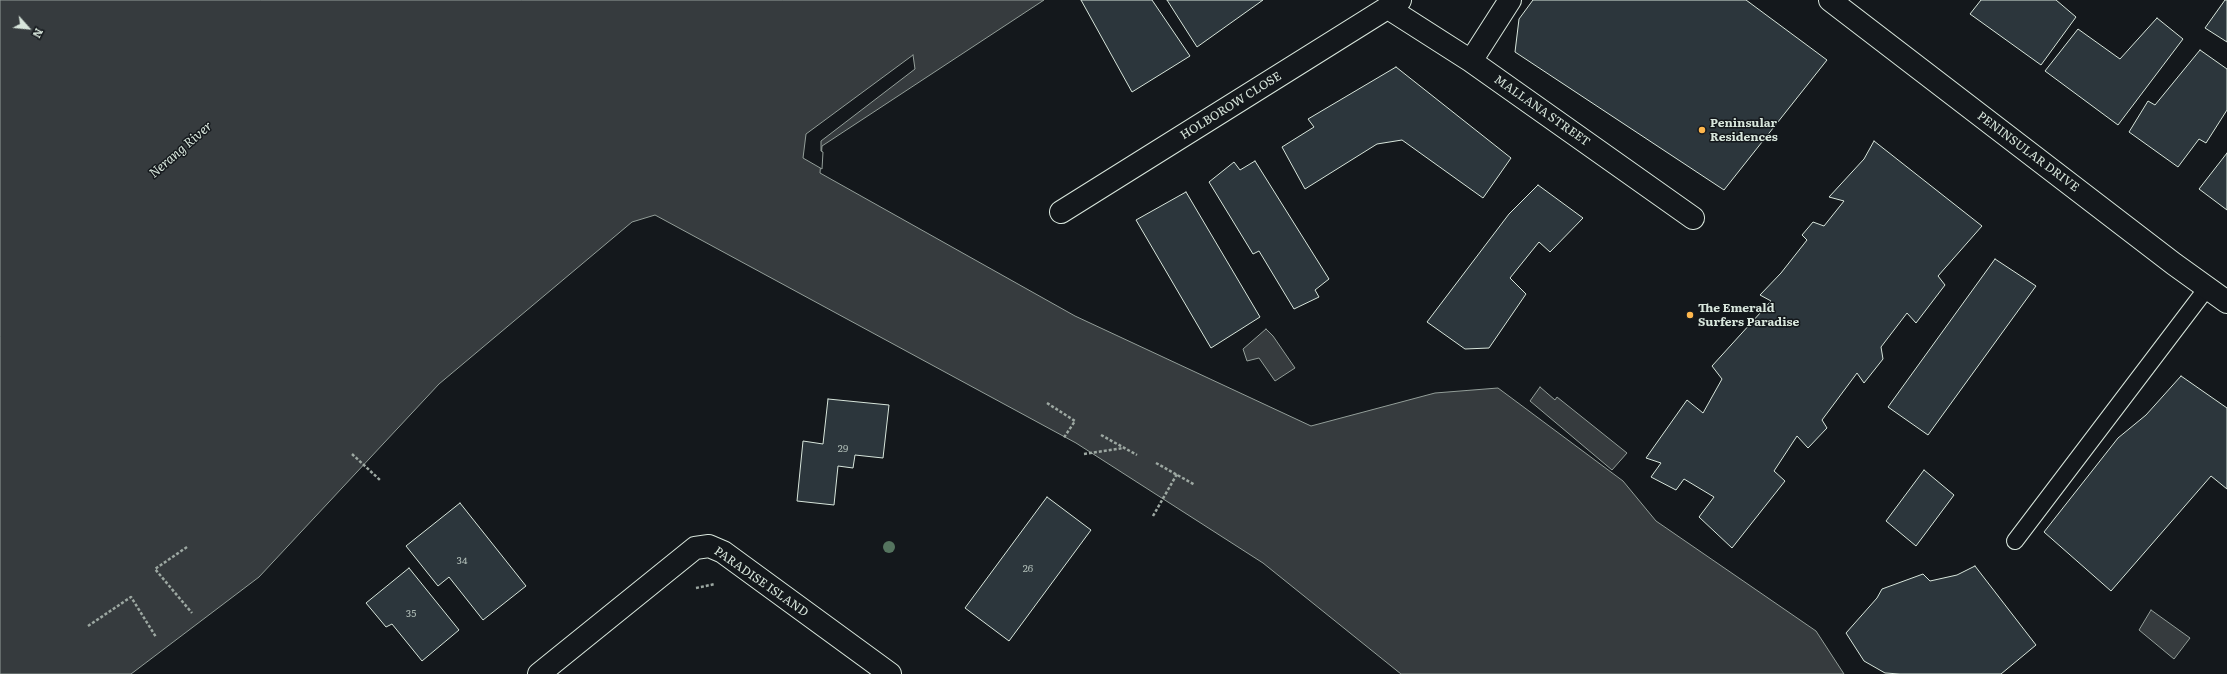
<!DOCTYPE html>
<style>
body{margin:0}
#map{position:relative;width:2227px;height:674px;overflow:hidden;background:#14181c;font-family:Literata,serif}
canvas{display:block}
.north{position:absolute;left:8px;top:8px;width:40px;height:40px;-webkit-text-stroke:3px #14181c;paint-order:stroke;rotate:117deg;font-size:11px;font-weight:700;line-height:16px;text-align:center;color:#d8e6dc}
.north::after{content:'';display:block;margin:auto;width:14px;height:18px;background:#d8e6dc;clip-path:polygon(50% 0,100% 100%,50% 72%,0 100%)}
</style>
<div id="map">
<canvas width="2227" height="674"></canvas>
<div class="north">N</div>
</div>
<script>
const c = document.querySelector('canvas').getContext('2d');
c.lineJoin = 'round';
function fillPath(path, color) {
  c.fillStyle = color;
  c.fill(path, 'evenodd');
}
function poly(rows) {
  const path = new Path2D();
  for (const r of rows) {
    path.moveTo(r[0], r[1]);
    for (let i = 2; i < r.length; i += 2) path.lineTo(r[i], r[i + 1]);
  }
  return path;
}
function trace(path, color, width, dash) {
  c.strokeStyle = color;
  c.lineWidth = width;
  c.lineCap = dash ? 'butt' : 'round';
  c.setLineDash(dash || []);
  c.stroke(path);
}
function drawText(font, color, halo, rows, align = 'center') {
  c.font = font + ' Literata,serif';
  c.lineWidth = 3;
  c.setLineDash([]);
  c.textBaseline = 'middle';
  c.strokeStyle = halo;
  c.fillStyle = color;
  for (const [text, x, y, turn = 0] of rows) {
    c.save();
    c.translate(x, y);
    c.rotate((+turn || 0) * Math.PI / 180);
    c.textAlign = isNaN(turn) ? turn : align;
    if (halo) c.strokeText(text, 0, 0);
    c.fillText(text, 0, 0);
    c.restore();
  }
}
const water = poly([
 [0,0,1044,0,822,146,820,173,1075,316,1311,426,1435,393,1498,388,1623,481,1656,521,1816,631,1844,674,1401,674,1263,563,1076,443,655,215,632,222,439,384,259,577,131,674,0,674,0,0],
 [1266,329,1273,336,1295,368,1275,381,1259,358,1247,361,1243,349,1266,329],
 [1540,387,1555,400,1557,397,1627,453,1612,470,1530,401,1540,387],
 [2151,610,2190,638,2174,659,2139,630,2151,610]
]);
const pier = poly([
 [913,55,915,69,821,141,821,151,823,152,822,169,803,158,806,134,913,55]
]);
const building = poly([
 [1081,0,1152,0,1190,56,1132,92,1081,0],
 [1167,0,1263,0,1197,47,1167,0],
 [1533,0,1746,0,1827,60,1724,190,1515,52,1519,19,1533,0],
 [1981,0,2056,0,2076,17,2041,65,1970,14,1981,0],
 [2225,0,2227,0,2227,42,2205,28,2225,0],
 [2157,18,2183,39,2118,125,2045,71,2078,29,2120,59,2157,18],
 [2200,50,2227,69,2227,110,2206,143,2199,139,2178,167,2129,132,2148,101,2155,105,2200,50],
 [1396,67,1511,158,1483,198,1402,140,1377,144,1305,189,1282,147,1314,127,1308,119,1396,67],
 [1874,141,1982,226,1938,276,1945,285,1916,323,1907,313,1881,347,1883,359,1864,383,1857,373,1822,420,1827,428,1808,448,1797,436,1774,471,1785,481,1732,548,1699,517,1714,497,1684,479,1676,490,1651,477,1661,463,1646,458,1687,400,1703,413,1722,379,1712,366,1771,301,1760,295,1781,273,1807,240,1802,235,1813,222,1824,226,1844,201,1829,197,1864,159,1874,141],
 [2227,153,2227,210,2199,189,2227,153],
 [1255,161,1329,279,1315,290,1319,297,1294,309,1259,251,1253,254,1209,182,1234,162,1240,170,1255,161],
 [1538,185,1583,218,1550,252,1539,242,1510,278,1526,294,1489,348,1465,349,1427,322,1509,214,1538,185],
 [1186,192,1260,317,1211,348,1136,220,1186,192],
 [1995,259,2036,286,1928,435,1888,407,1995,259],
 [2181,376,2227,408,2227,489,2211,476,2111,591,2044,532,2118,438,2146,415,2181,376],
 [828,399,889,405,883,458,855,455,853,468,838,466,834,505,797,501,803,441,823,444,828,399],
 [1924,470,1954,495,1916,546,1886,521,1924,470],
 [1047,497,1091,530,1009,641,965,608,1047,497],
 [460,503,526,586,483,620,449,577,438,586,406,546,460,503],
 [1975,566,2036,645,2001,674,1900,674,1885,673,1864,661,1846,633,1877,598,1882,589,1923,574,1930,581,1957,575,1975,566],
 [409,568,459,630,422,661,392,624,386,627,366,603,409,568]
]);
const path = poly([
 [1047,403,1075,421,1063,439],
 [1101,435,1137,455],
 [352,454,380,480],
 [1084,454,1124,448],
 [1156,463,1195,485],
 [1153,516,1177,474],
 [187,547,155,569,192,613],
 [696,588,715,584],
 [88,626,131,597,156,637]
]);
const lane = poly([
 [2015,541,2207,288]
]);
const street = poly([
 [1830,0,2174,264,2227,302],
 [1388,8,1471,61,1693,218],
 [1471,61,1510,0],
 [1061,212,1400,0],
 [539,674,695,548,709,546,723,552,890,674]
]);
const trees = [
 [889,547]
];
const markers = [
 [1702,130,4,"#ffb74d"],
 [1690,315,4,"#ffb74d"]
];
const numberNames = [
 ["29",843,449],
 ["34",462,561],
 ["26",1028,569],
 ["35",411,614]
];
const streetNames = [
 ["HOLBOROW CLOSE",1231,106,-32],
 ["MALLANA STREET",1542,111,35],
 ["PENINSULAR DRIVE",2028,152,37],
 ["PARADISE ISLAND",761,582,35]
];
const poiNames = [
 ["Peninsular",1710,123],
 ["Residences",1710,137],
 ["The Emerald",1698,308],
 ["Surfers Paradise",1698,322]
];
const waterNames = [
 ["Nerang River",181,150,-41]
];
fillPath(water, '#363b3e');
trace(water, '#939e99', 1);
fillPath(pier, '#14181c');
trace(pier, '#939e99', 1);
fillPath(building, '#2c363c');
trace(building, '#d8e6dc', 1);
trace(lane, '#d8e6dc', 18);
trace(street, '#d8e6dc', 24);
trace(path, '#9da8a2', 2.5, [3, 2]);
trace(lane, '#14181c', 16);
trace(street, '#14181c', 22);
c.fillStyle = '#55745f';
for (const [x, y] of trees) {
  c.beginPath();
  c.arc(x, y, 6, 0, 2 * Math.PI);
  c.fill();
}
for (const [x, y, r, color] of markers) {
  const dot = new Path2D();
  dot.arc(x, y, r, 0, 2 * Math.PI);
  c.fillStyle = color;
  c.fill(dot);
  trace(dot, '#14181c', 1.5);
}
drawText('10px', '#adbab4', null, numberNames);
drawText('12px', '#d8e6dc', '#14181c', streetNames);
drawText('bold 12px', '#d8e6dc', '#14181c', poiNames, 'left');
drawText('italic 13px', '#d8e6dc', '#14181c', waterNames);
</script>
